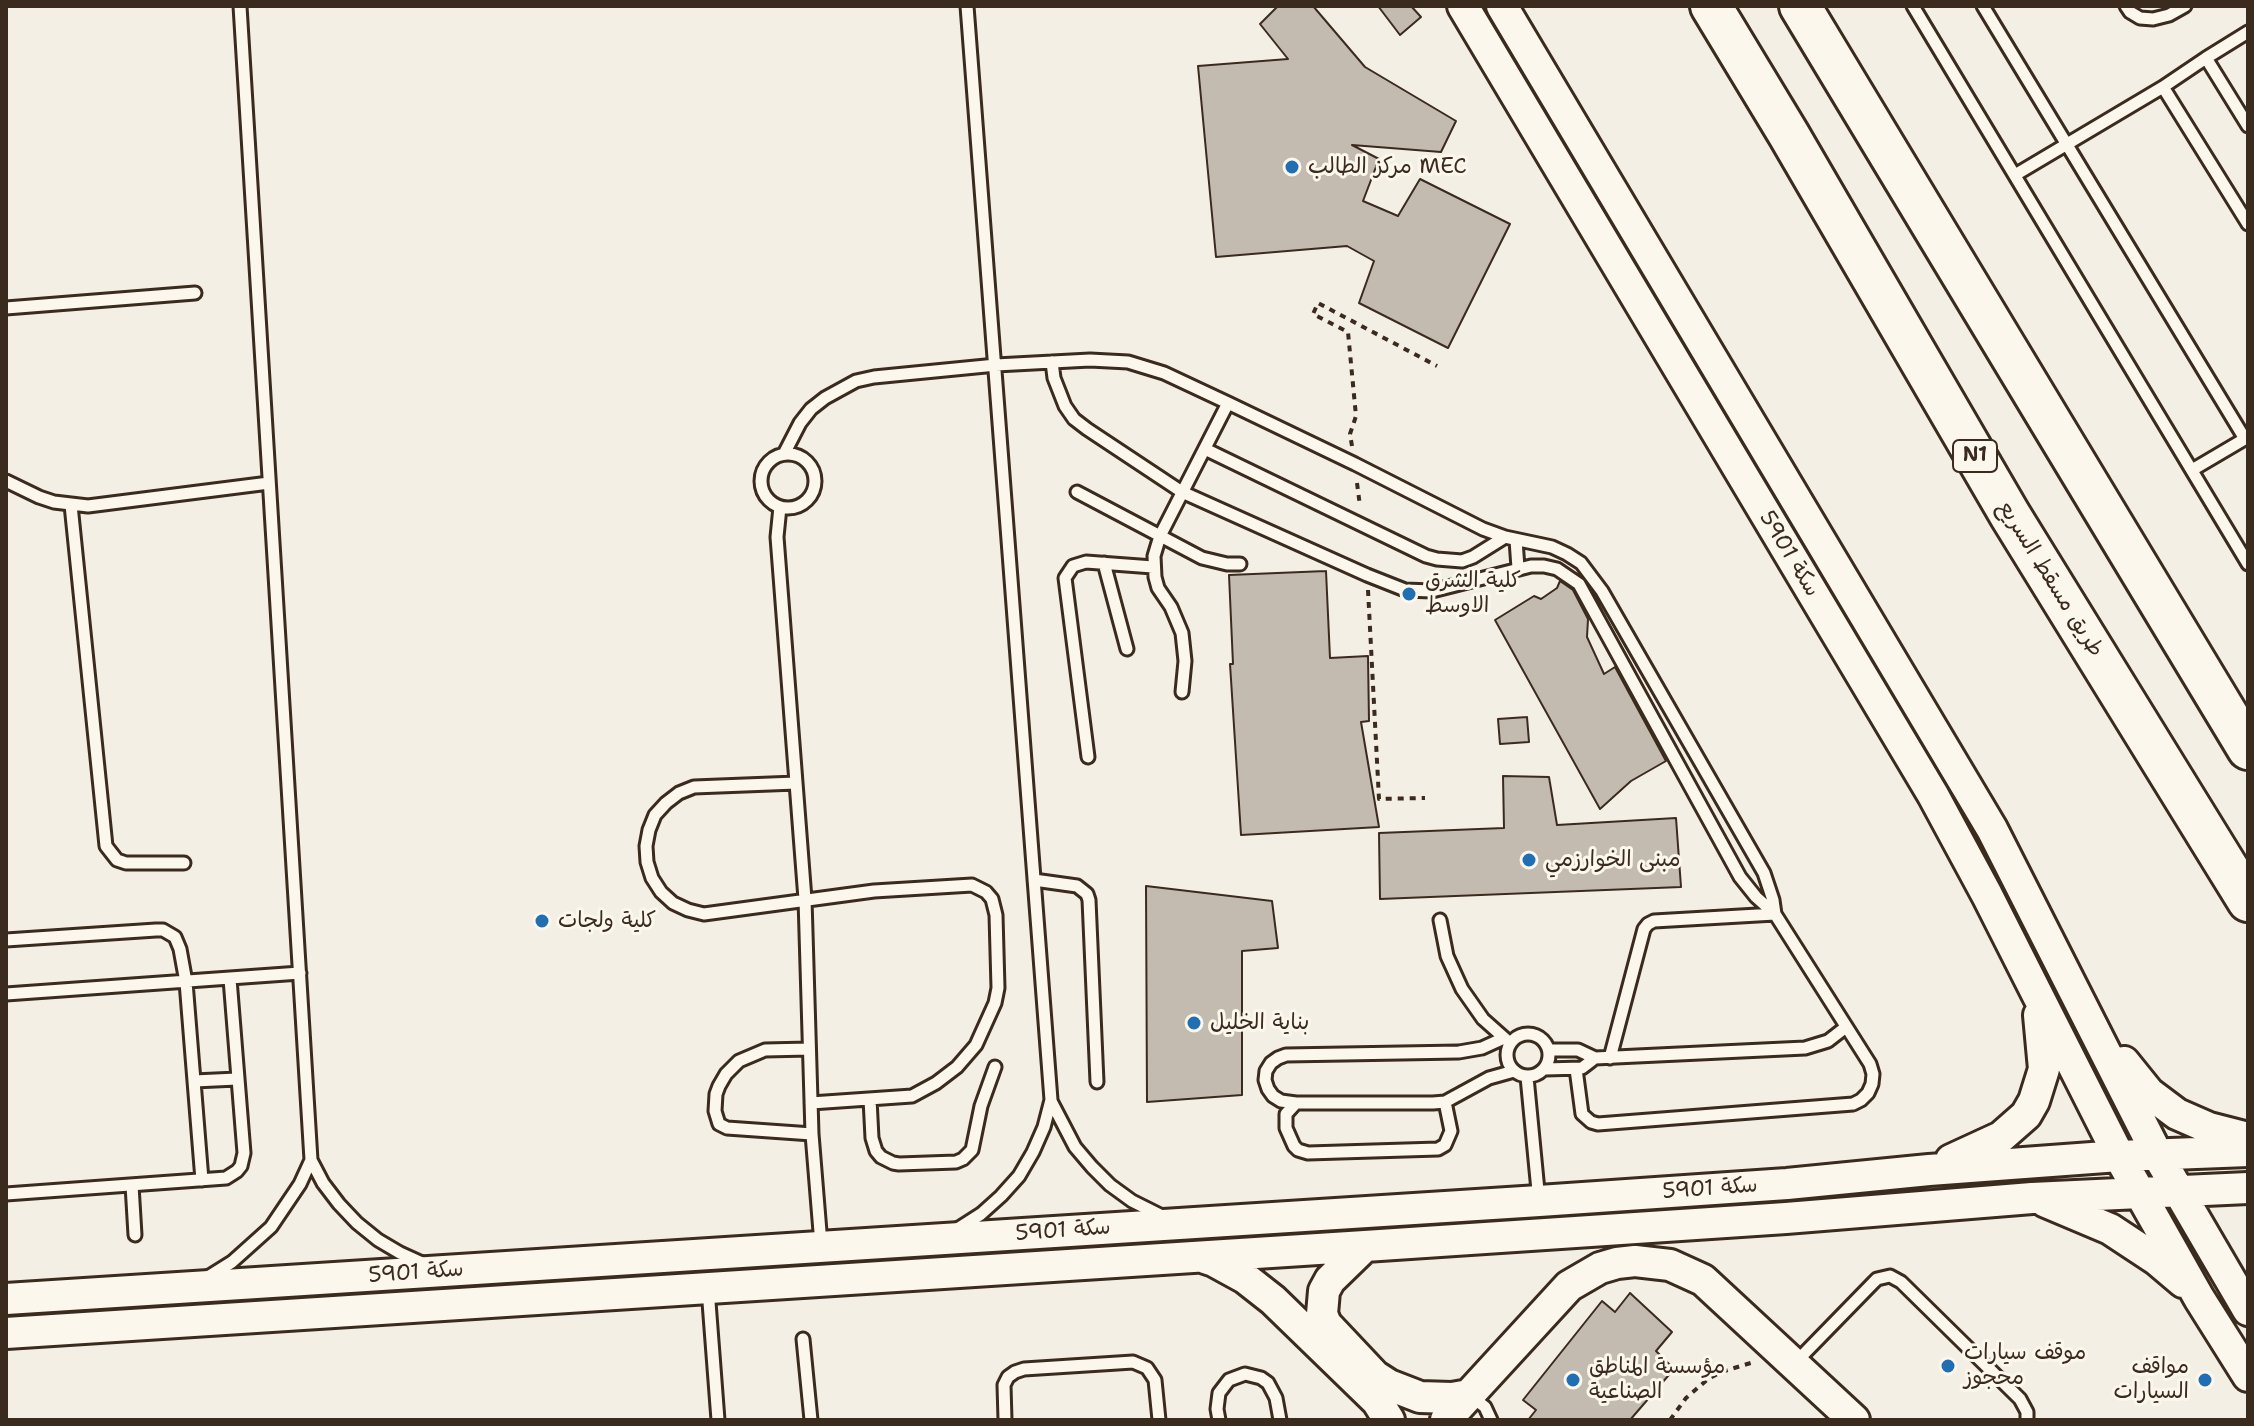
<!DOCTYPE html>
<meta charset="utf-8">
<style>
body{margin:0}
#map{position:relative;width:2254px;height:1426px;overflow:hidden;background:#f3efe4;font-family:"Shantell Sans",sans-serif}
canvas{display:block}
.frame{position:absolute;inset:0;border:8px solid #3b2a1e;pointer-events:none}
</style>
<div id="map">
<canvas width="2254" height="1426"></canvas>
<div class="frame"></div>
</div>
<script>
const c = document.querySelector('canvas').getContext('2d');
c.lineJoin = 'round';
function fillPath(path, color) {
  c.fillStyle = color;
  c.fill(path, 'evenodd');
}
function poly(rows) {
  const path = new Path2D();
  for (const r of rows) {
    if (r.length === 3) {
      path.moveTo(r[0] + r[2], r[1]);
      path.arc(r[0], r[1], r[2], 0, 2 * Math.PI);
      continue;
    }
    path.moveTo(r[0], r[1]);
    for (let i = 2; i < r.length; i += 2) path.lineTo(r[i], r[i + 1]);
  }
  return path;
}
function trace(path, color, width, dash) {
  c.strokeStyle = color;
  c.lineWidth = width;
  c.lineCap = dash ? 'butt' : 'round';
  c.setLineDash(dash || []);
  c.stroke(path);
}
function drawText(font, color, halo, rows, align = 'center') {
  c.font = font + ' "Shantell Sans","Playpen Sans Arabic",sans-serif';
  c.lineWidth = 6;
  c.setLineDash([]);
  c.textBaseline = 'middle';
  c.strokeStyle = halo;
  c.fillStyle = color;
  for (const [text, x, y, turn = 0] of rows) {
    c.save();
    c.translate(x, y);
    c.rotate((+turn || 0) * Math.PI / 180);
    c.textAlign = isNaN(turn) ? turn : align;
    if (halo) c.strokeText(text, 0, 0);
    c.fillText(text, 0, 0);
    c.restore();
  }
}
const building = poly([
 [1278,6,1313,6,1365,67,1456,121,1441,152,1352,145,1379,159,1363,201,1398,216,1420,179,1510,224,1448,348,1359,303,1374,261,1347,246,1216,257,1198,66,1288,59,1260,24,1278,6],
 [1378,6,1411,6,1421,17,1400,35,1378,6],
 [1326,571,1330,658,1368,656,1369,721,1361,722,1379,827,1241,835,1230,664,1233,664,1229,575,1326,571],
 [1560,581,1573,590,1588,619,1587,637,1604,674,1615,667,1666,761,1631,781,1600,809,1495,620,1534,596,1541,599,1557,588,1560,581],
 [1527,717,1529,742,1500,744,1498,719,1527,717],
 [1503,776,1549,777,1557,825,1676,818,1681,887,1380,899,1379,833,1504,828,1503,776],
 [1146,886,1272,901,1278,948,1242,951,1242,1095,1147,1102,1146,886],
 [1630,1293,1672,1332,1656,1351,1674,1369,1630,1420,1528,1420,1536,1410,1523,1400,1602,1301,1615,1312,1630,1293]
]);
const path = poly([
 [1352,446,1350,434,1356,416,1348,332,1313,314,1318,303,1437,366],
 [1357,483,1360,506],
 [1368,590,1379,799,1425,798],
 [1670,1420,1686,1398,1708,1379,1721,1372,1754,1362]
]);
const lane = poly([
 [240,6,311,1160,323,1183,339,1204,357,1223,378,1240,400,1253,422,1263],
 [1913,6,2248,564],
 [1983,6,2245,439],
 [2126,6,2130,12,2140,18,2153,19,2169,15,2185,6],
 [2206,58,2248,32],
 [2163,87,2248,224],
 [2015,175,2163,87,2206,58,2248,126],
 [6,308,195,293],
 [1052,362,1054,378,1065,406,1074,419,1087,429,1182,492,1367,575,1405,590,1432,591,1531,566,1544,566,1557,569,1579,584,1740,877,1756,897,1775,914,1870,1064,1873,1074,1872,1084,1868,1093,1861,1100,1853,1104,1598,1124,1591,1122,1582,1114,1576,1069],
 [1205,449,1426,556,1437,559,1462,561,1473,557,1505,537],
 [784,454,800,423,811,409,825,398,856,381,874,377,996,365,1090,360,1128,362,1164,373,1228,403,1355,464,1483,529,1505,537,1552,547,1567,554,1581,563,1602,591,1764,873,1773,900,1775,914],
 [788,481,27],
 [2192,470,2248,437],
 [6,481,39,497,54,502,88,506,269,483],
 [1077,492,1202,558,1227,564,1240,564],
 [71,505,106,846,117,860,126,863,184,863],
 [780,507,777,537,805,899,812,1134,821,1244],
 [1516,540,1518,568],
 [1104,563,1127,649],
 [1182,692,1185,661,1182,633,1171,607,1158,588,1155,577,1154,556,1160,536,1228,403],
 [1088,757,1065,578,1073,566,1086,562,1153,567],
 [796,783,694,787,679,793,666,803,655,815,649,830,646,846,647,862,652,878,661,892,673,903,688,910,704,914,874,891,972,885,986,892,992,899,996,915,998,988,995,1003,976,1045,957,1067,936,1083,912,1096,811,1103],
 [1034,880,1077,886,1087,894,1089,900,1097,1082],
 [1440,920,1447,956,1462,989,1483,1019,1510,1043],
 [6,940,156,930,163,930,175,937,180,949,186,982,202,1180],
 [6,994,300,973],
 [1528,1055,21],
 [1504,1038,1482,1048,1459,1052,1286,1055,1278,1058,1271,1063,1266,1071,1265,1080,1268,1089,1273,1096,1281,1101,1296,1103,1433,1103,1445,1102,1489,1078,1514,1071],
 [809,1049,765,1050,739,1061,726,1074,719,1086,716,1094,715,1111,719,1124,727,1128,812,1134],
 [1549,1050,1578,1050,1595,1058,1805,1048,1828,1041,1846,1027],
 [1610,1058,1644,929,1648,924,1654,921,1775,914],
 [1545,1069,1582,1068,1595,1058],
 [1527,1077,1539,1201],
 [194,1081,237,1079],
 [870,1099,872,1138,876,1151,881,1157,893,1163,899,1164,956,1162,963,1159,972,1150,981,1106,995,1067],
 [1051,1101,1075,1147,1092,1167,1110,1185,1132,1201,1164,1217],
 [1296,1103,1286,1114,1286,1128,1294,1146,1298,1150,1308,1153,1438,1149,1445,1145,1451,1131,1445,1102],
 [132,1185,135,1235],
 [6,1194,226,1178,237,1171,241,1166,244,1153,230,979],
 [956,1230,981,1214,1001,1196,1019,1176,1033,1152,1044,1127,1051,1100,967,6],
 [208,1277,232,1262,271,1227,300,1184,311,1160],
 [708,1289,718,1420],
 [803,1339,811,1420],
 [1794,1364,1873,1283,1877,1279,1890,1276,1901,1282,2020,1399,2027,1412,2027,1420],
 [1472,1397,1485,1407,1491,1420],
 [1005,1420,1004,1385,1008,1377,1015,1372,1024,1369,1133,1362,1147,1368,1155,1380,1159,1420],
 [1219,1420,1217,1409,1219,1393,1229,1380,1245,1374,1261,1378,1268,1383,1276,1398,1280,1420]
]);
const secondary = poly([
 [1463,6,1933,795,1987,895,2119,1156,2199,1298,2248,1376],
 [1502,6,1992,829,2157,1154,2248,1310],
 [2124,1062,2149,1093,2177,1114,2209,1128,2248,1138],
 [1951,1160,2001,1137,2026,1115,2034,1101,2044,1069,2039,1015],
 [2046,1202,2110,1229,2157,1260,2183,1282],
 [1365,1246,1330,1280,1324,1291,1322,1314,1326,1324,1375,1376,1389,1385,1420,1397,1452,1398,1469,1395],
 [1205,1258,1214,1261,1245,1278,1273,1300,1377,1401,1389,1420],
 [6,1299,1539,1201,1787,1184,1929,1170,2119,1156,2248,1151],
 [6,1333,1365,1246,1786,1218,2032,1198,2248,1188],
 [1446,1420,1569,1286,1600,1268,1617,1263,1635,1261,1670,1265,1703,1280,1854,1420]
]);
const highway = poly([
 [1711,6,1789,135,2010,515,2248,901],
 [1800,6,2248,749]
]);
const markers = [
 [1292,167,8,"#1f6fb2"],
 [1409,594,8,"#1f6fb2"],
 [1529,860,8,"#1f6fb2"],
 [542,921,8,"#1f6fb2"],
 [1194,1023,8,"#1f6fb2"],
 [1948,1366,8,"#1f6fb2"],
 [1573,1380,8,"#1f6fb2"],
 [2205,1380,8,"#1f6fb2"]
];
const shields = [
 [1975,456,44]
];
const shieldNames = [
 ["N1",1975,456]
];
const poiNames = [
 ["مركز الطالب MEC",1308,167],
 ["كلية الشرق",1425,581],
 ["الاوسط",1425,606],
 ["مبنى الخوارزمي",1545,860],
 ["كلية ولجات",558,921],
 ["بناية الخليل",1210,1023],
 ["موقف سيارات",1964,1353],
 ["محجوز",1964,1378],
 ["مؤسسة المناطق",1589,1367],
 ["الصناعية",1589,1392],
 ["مواقف",2189,1367,"right"],
 ["السيارات",2189,1392,"right"]
];
const streetNames = [
 ["سكة 5901",1789,554,59],
 ["طريق مسقط السريع",2050,579,58],
 ["سكة 5901",1710,1189,-4],
 ["سكة 5901",1063,1231,-4],
 ["سكة 5901",416,1273,-4]
];
fillPath(building, '#c3bbb0');
trace(building, '#3b2a1e', 2);
trace(lane, '#3b2a1e', 17);
trace(secondary, '#3b2a1e', 36);
trace(highway, '#3b2a1e', 46);
trace(path, '#3b2a1e', 4, [6, 6]);
trace(lane, '#fbf7ec', 11);
trace(secondary, '#fbf7ec', 30);
trace(highway, '#fbf7ec', 40);
for (const [x, y, r, color] of markers) {
  const dot = new Path2D();
  dot.arc(x, y, r, 0, 2 * Math.PI);
  c.fillStyle = color;
  c.fill(dot);
  trace(dot, '#fbf7ec', 3);
}
for (const [x, y, w] of shields) {
  const box = new Path2D();
  box.roundRect(x - w / 2, y - 16, w, 32, 6);
  c.fillStyle = '#fbf7ec';
  c.fill(box);
  trace(box, '#3b2a1e', 2);
}
drawText('bold 20px', '#3b2a1e', null, shieldNames);
drawText('22px', '#3b2a1e', '#fbf7ec', poiNames, 'left');
drawText('22px', '#3b2a1e', '#fbf7ec', streetNames);
</script>
